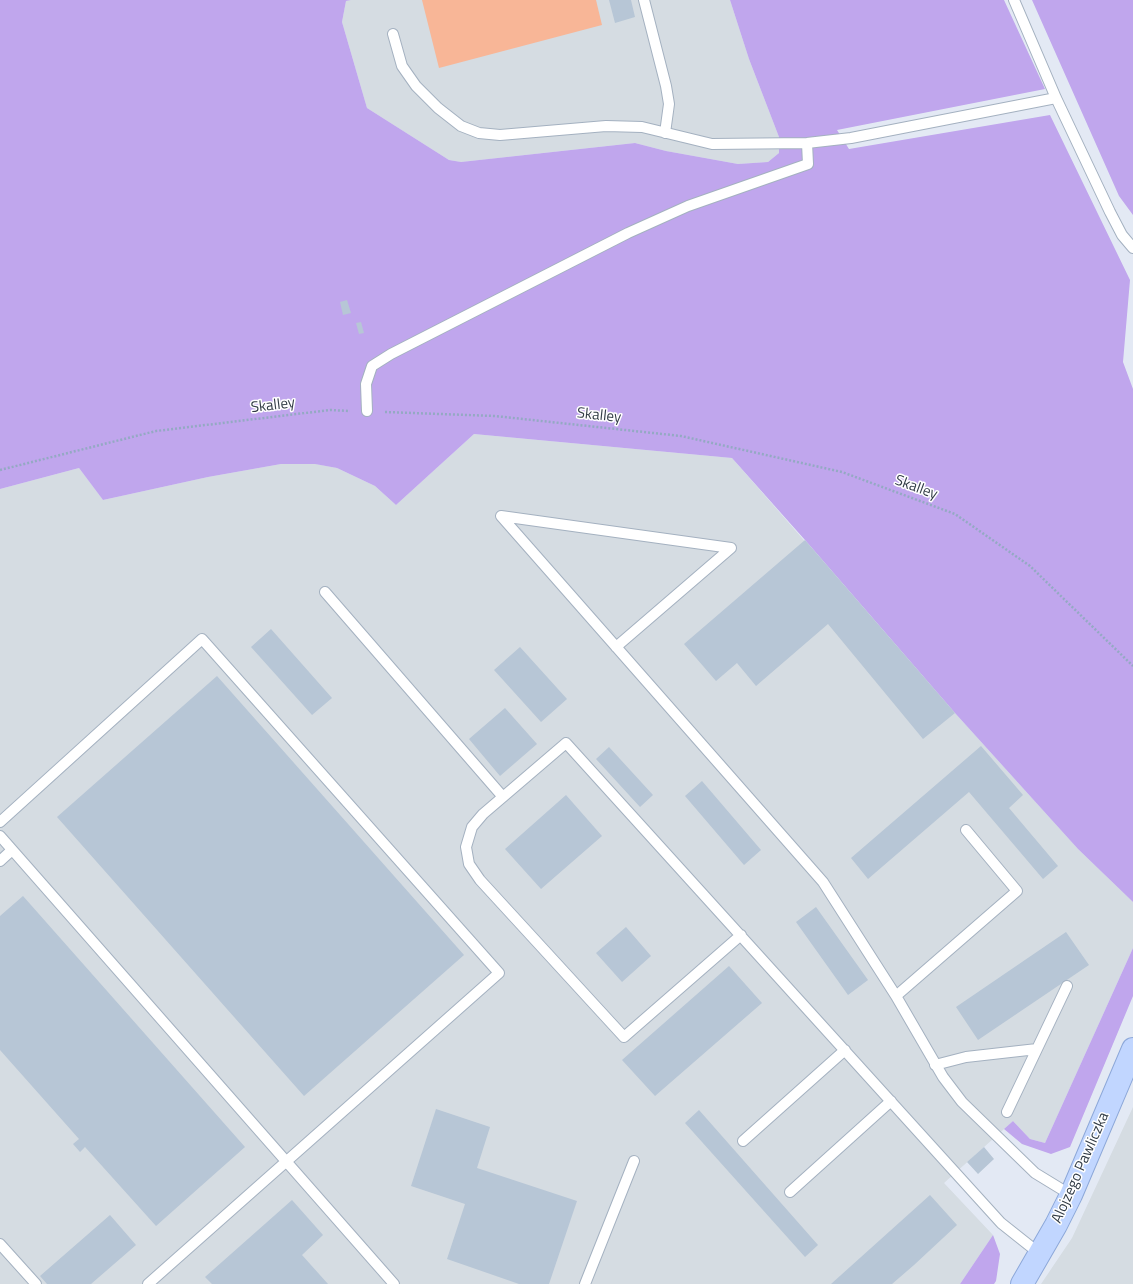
<!DOCTYPE html>
<style>
body{margin:0}
canvas{display:block;background:#e3e9f4}
</style>
<canvas width="1133" height="1284"></canvas>
<script>
const c = document.querySelector('canvas').getContext('2d');
c.lineJoin = 'round';
function fillPath(path, color) {
  c.fillStyle = color;
  c.fill(path, 'evenodd');
}
function poly(rows) {
  const path = new Path2D();
  for (const r of rows) {
    path.moveTo(r[0], r[1]);
    for (let i = 2; i < r.length; i += 2) path.lineTo(r[i], r[i + 1]);
  }
  return path;
}
function trace(path, color, width, dash) {
  c.strokeStyle = color;
  c.lineWidth = width;
  c.lineCap = dash ? 'butt' : 'round';
  c.setLineDash(dash || []);
  c.stroke(path);
}
function drawText(font, color, halo, rows, align = 'center') {
  c.font = font + ' "Titillium Web",sans-serif';
  c.lineWidth = 3;
  c.setLineDash([]);
  c.textBaseline = 'middle';
  c.strokeStyle = halo;
  c.fillStyle = color;
  for (const [text, x, y, turn = 0] of rows) {
    c.save();
    c.translate(x, y);
    c.rotate((+turn || 0) * Math.PI / 180);
    c.textAlign = isNaN(turn) ? turn : align;
    if (halo) c.strokeText(text, 0, 0);
    c.fillText(text, 0, 0);
    c.restore();
  }
}
const industrial = poly([
 [351,0,730,0,749,59,779,137,779,153,768,162,738,164,666,151,635,143,461,162,449,160,367,108,342,22,346,1],
 [474,434,732,458,955,713,1078,849,1133,902,1133,948,1045,1143,1030,1139,1013,1121,944,1183,993,1235,960,1284,0,1284,0,489,79,468,103,500,208,477,281,464,316,464,337,468,375,486,396,505],
 [1133,1107,1133,1284,1041,1284,1072,1238]
]);
const green = poly([
 [0,0,351,0,346,1,342,22,367,108,449,160,461,162,635,143,666,151,738,164,768,162,779,153,779,137,749,59,730,0,1004,0,1045,89,837,130,849,149,1050,115,1130,280,1123,362,1133,389,1133,902,1078,849,955,713,805,540,732,458,474,434,396,505,375,486,337,468,315,464,281,464,208,477,103,500,79,468,0,489],
 [1032,0,1133,0,1133,215,1119,196],
 [1133,948,1133,996,1070,1147,1051,1154,1022,1144,1004,1129,1013,1121,1030,1139,1045,1143],
 [993,1235,1000,1254,996,1281,994,1284,960,1284]
]);
const water = poly([
 [422,0,596,0,602,25,439,68]
]);
const building = poly([
 [609,0,631,0,635,17,615,23],
 [347,300,351,313,343,315,340,302],
 [361,322,364,333,359,334,356,323],
 [805,540,955,713,923,739,828,624,756,686,737,663,716,681,684,644],
 [271,629,332,698,312,715,251,647],
 [520,647,567,699,541,722,494,670],
 [217,676,464,955,304,1096,57,817],
 [505,708,537,744,500,776,469,739],
 [981,746,1023,795,1009,808,1058,866,1043,879,969,792,868,879,851,858],
 [609,747,653,795,640,807,596,759],
 [702,781,761,850,744,865,685,796],
 [566,795,602,836,541,889,505,849],
 [23,896,245,1147,156,1226,85,1147,80,1152,73,1144,79,1139,0,1050,0,916],
 [816,907,868,980,848,995,796,922],
 [626,927,651,956,622,982,596,953],
 [1066,932,1089,965,978,1040,956,1007],
 [729,966,762,1003,655,1096,622,1060],
 [436,1109,490,1127,477,1168,577,1201,549,1284,519,1284,447,1259,465,1204,411,1186],
 [699,1110,818,1245,805,1257,685,1123],
 [984,1147,994,1159,978,1174,967,1162],
 [930,1195,957,1225,914,1265,892,1284,831,1284],
 [292,1200,323,1235,302,1255,328,1284,212,1284,205,1277],
 [110,1215,136,1245,91,1284,47,1284,40,1276]
]);
const path = poly([
 [385,412,495,416,681,436,842,472,955,514,1030,566,1133,666],
 [0,470,156,431,330,410,350,411]
]);
const lane = poly([
 [644,0,666,86,669,104,665,133],
 [1014,0,1056,98,1110,212,1122,235,1133,248],
 [393,34,402,66,416,86,438,108,461,126,479,133,500,135,606,126,642,127,712,144,807,143,851,138,1056,98],
 [367,411,366,384,372,366,391,354,628,233,688,206,808,164,807,143],
 [325,592,503,797],
 [616,647,731,548,501,516,823,882,896,996,943,1077,962,1102,1035,1173,1071,1195],
 [0,822,202,639,499,973,148,1284],
 [0,836,394,1284],
 [0,861,12,850],
 [741,935,624,1037,480,880,469,864,466,847,472,827,483,814,566,743,1001,1223,1040,1254],
 [896,996,1017,891,966,830],
 [935,1065,966,1057,1037,1049],
 [1007,1112,1067,986],
 [743,1141,845,1050],
 [790,1192,891,1101],
 [0,1244,36,1284],
 [585,1284,634,1161]
]);
const secondary = poly([
 [1022,1284,1056,1225,1071,1195,1133,1049]
]);
const streetNames = [
 ["Skalley",273,406,-7],
 ["Skalley",599,416,6],
 ["Skalley",916,488,20],
 ["Alojzego Pawliczka",1081,1168,-66]
];
fillPath(industrial, '#d5dce2');
fillPath(green, '#c0a6ed');
fillPath(water, '#f8b697');
fillPath(building, '#b7c6d6');
trace(lane, '#a4b1c0', 12);
trace(secondary, '#8da8d9', 24);
trace(path, '#94a9c3', 2.5, [2, 2]);
trace(lane, '#fff', 10);
trace(secondary, '#c1d6ff', 22);
drawText('15px', '#323c46', '#fff', streetNames);
</script>
